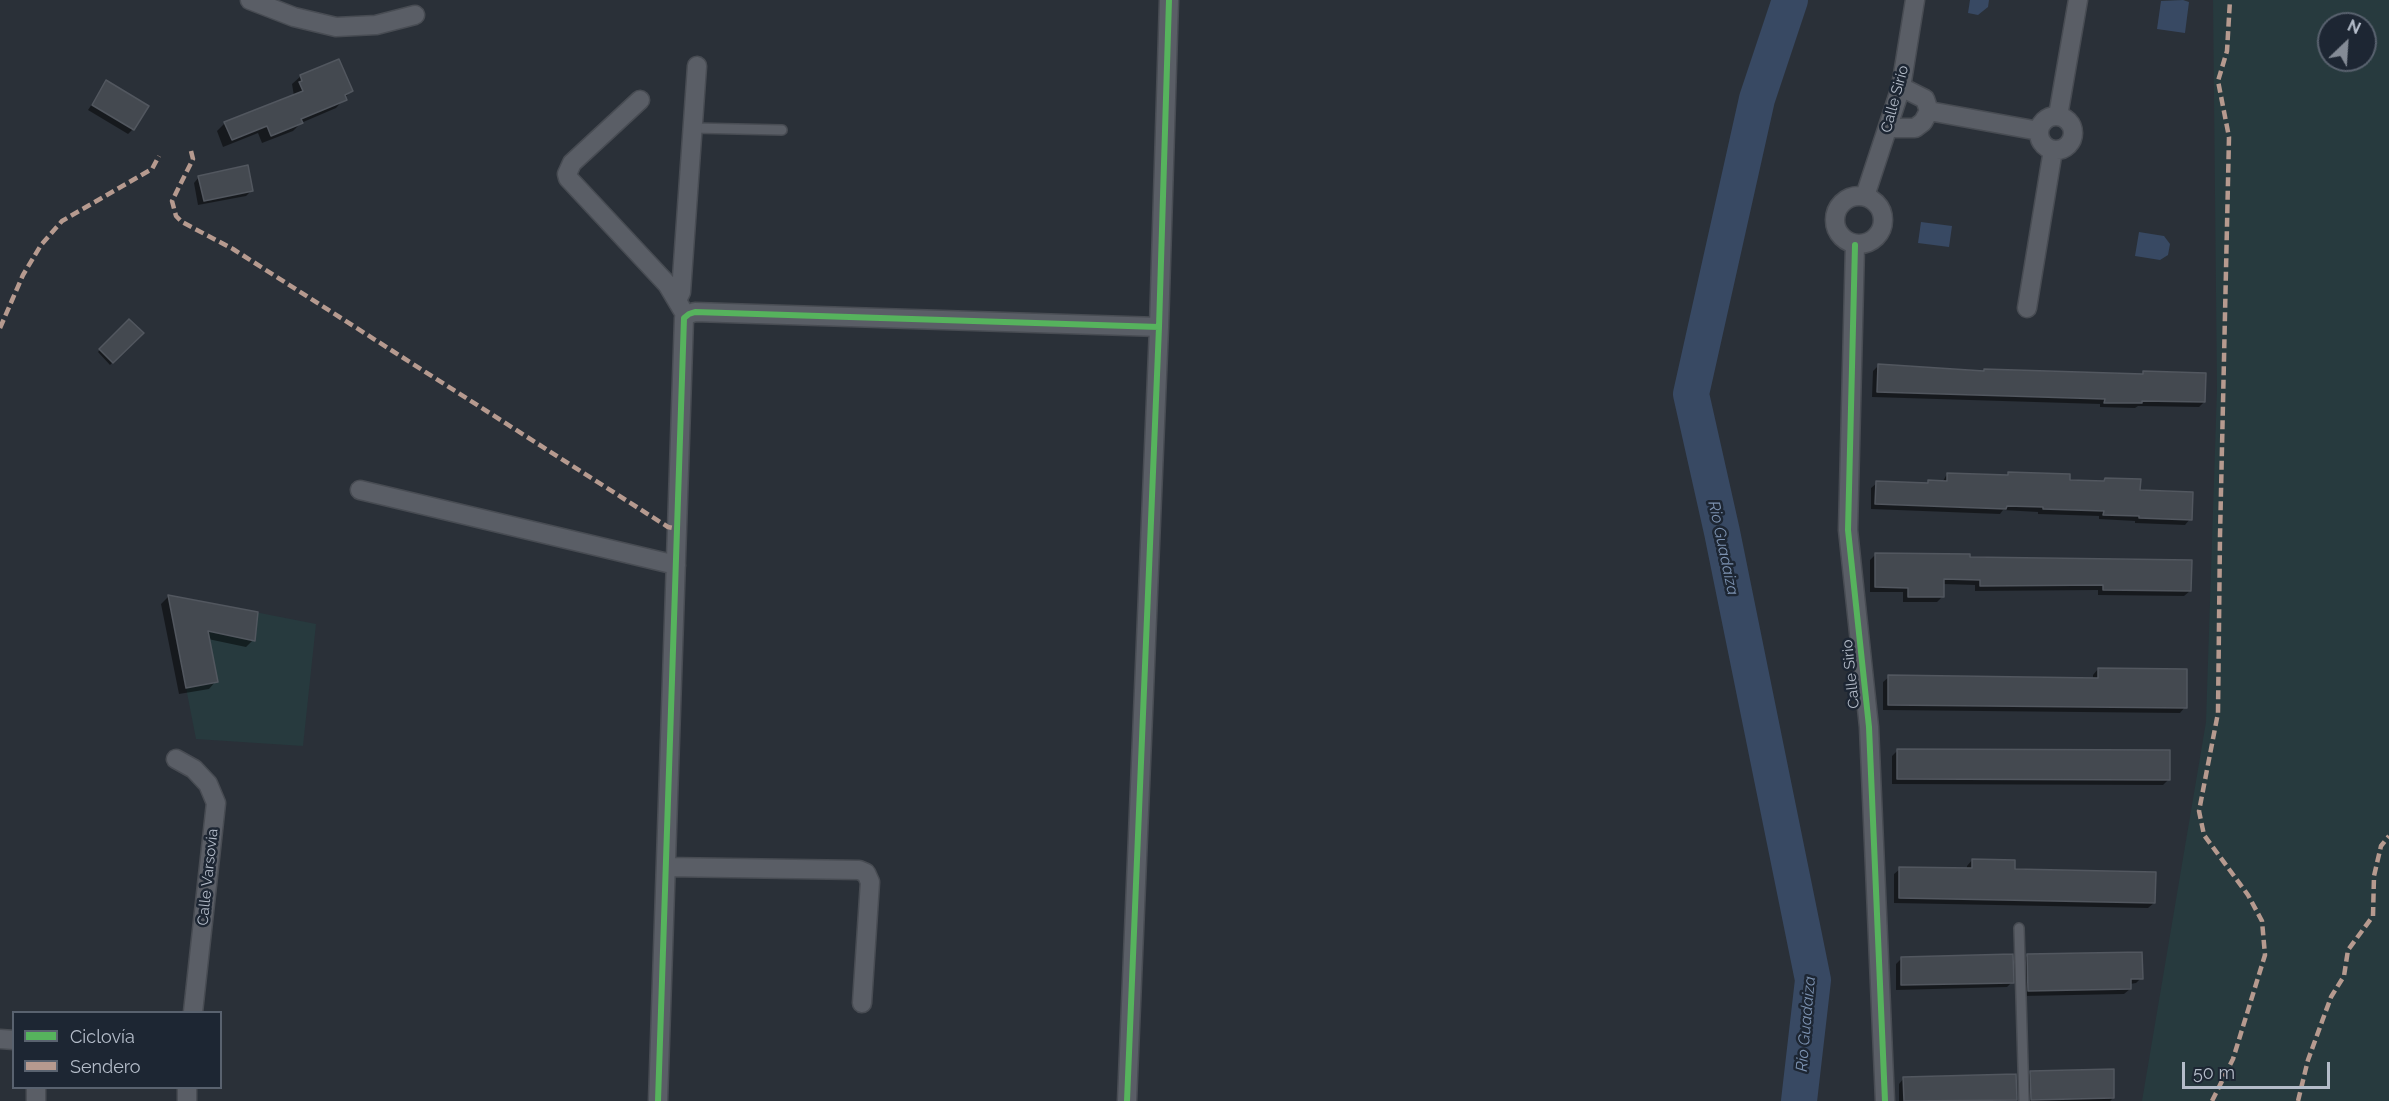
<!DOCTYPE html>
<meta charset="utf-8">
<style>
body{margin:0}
#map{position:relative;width:2389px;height:1101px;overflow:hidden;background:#2a3038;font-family:Raleway,sans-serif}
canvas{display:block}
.legend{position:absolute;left:12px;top:1011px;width:210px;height:78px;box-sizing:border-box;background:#1d2633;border:2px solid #59626f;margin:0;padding:8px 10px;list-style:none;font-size:18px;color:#b4bcc9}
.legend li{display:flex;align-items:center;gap:12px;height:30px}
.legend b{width:30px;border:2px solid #59626f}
.north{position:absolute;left:2317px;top:12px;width:60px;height:60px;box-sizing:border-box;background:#1d2633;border:2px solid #59626f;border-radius:50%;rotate:25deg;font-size:16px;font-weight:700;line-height:24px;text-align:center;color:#b4bcc9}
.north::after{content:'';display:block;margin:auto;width:21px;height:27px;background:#848b96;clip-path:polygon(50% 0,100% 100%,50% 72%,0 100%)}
.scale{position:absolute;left:2182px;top:1062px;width:148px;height:27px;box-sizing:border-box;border:3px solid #b4bcc9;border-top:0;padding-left:8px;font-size:18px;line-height:21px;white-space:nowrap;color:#b4bcc9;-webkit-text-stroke:4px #1d2633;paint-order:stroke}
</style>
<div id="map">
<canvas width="2389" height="1101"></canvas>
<ul class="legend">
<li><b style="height:8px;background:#56b35d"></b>Ciclovía</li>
<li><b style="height:8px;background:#b69a8f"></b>Sendero</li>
</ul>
<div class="north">N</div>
<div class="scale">50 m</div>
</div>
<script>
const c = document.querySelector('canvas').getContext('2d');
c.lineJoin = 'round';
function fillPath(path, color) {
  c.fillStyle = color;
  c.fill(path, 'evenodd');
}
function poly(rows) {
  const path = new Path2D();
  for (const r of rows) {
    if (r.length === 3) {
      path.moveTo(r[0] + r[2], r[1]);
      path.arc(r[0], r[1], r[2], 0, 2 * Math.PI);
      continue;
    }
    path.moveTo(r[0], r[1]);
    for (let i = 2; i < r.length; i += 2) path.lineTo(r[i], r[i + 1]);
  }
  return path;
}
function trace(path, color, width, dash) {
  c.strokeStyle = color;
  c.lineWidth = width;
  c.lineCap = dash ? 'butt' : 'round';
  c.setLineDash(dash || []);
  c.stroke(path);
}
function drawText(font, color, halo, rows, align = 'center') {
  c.font = font + ' Raleway,sans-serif';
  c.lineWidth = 5;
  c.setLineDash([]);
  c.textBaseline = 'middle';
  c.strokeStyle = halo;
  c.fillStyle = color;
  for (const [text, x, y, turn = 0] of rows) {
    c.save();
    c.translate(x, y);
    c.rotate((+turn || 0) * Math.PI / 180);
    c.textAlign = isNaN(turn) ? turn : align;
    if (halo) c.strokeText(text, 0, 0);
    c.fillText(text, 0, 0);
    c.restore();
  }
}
const green = poly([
 [2213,0,2389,0,2389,1101,2142,1101,2206,722,2217,389],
 [2329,24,2365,24,2365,60,2329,60],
 [168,595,316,624,303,746,196,739]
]);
const water = poly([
 [1970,0,1989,0,1988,7,1978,15,1968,13],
 [2183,0,2189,2,2185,33,2157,29,2161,1],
 [1921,222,1952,226,1949,247,1918,243],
 [2139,232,2164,236,2170,244,2168,255,2160,260,2135,256]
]);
const shadow = poly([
 [301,76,351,91,336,108,301,123,293,131,262,143,258,133,223,147,217,131,225,123,294,96,292,84],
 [107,82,133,129,128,134,88,110],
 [199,177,252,190,246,196,198,205,194,183],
 [129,321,142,333,110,365,98,352],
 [1878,366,1982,372,1984,370,2140,375,2144,372,2204,402,2199,407,2138,406,2135,408,2100,407,2100,404,1872,397,1873,371],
 [2008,473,2068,481,2102,483,2105,479,2139,491,2190,519,2185,525,2135,523,2135,521,2099,519,2099,516,2038,514,2038,512,2003,510,2000,514,1871,509,1871,488,1877,483,1925,485,1928,482,1942,483,1947,474,2005,476],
 [1876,554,1969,558,2190,591,2184,596,2098,595,2098,590,1975,591,1975,585,1942,584,1942,597,1937,602,1903,602,1903,592,1870,592,1870,560],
 [168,597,256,614,253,640,246,647,208,639,216,681,209,689,179,694,161,604],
 [2098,669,2185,707,2180,713,1883,710,1883,682,1889,677,2093,680,2093,675],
 [1898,750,2169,779,2163,785,1892,784,1892,756],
 [1972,860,2013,871,2154,903,2148,908,1894,903,1894,874,1900,869,1967,870,1967,866],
 [2027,956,2141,978,2136,983,2130,984,2130,989,2124,994,2023,996,2022,961],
 [1901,959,2012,982,2007,987,1896,990,1896,964],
 [2031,1072,2113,1098,2110,1101,2026,1101,2025,1078],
 [1904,1078,2016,1100,1899,1101,1899,1084]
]);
const river = poly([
 [1790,0,1757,99,1691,394,1722,532,1813,980,1799,1101]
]);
const building = poly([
 [339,59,353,91,345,95,347,100,301,119,303,123,271,136,267,126,232,140,224,122,303,91,299,82,302,81,300,75,339,59],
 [106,80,149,106,134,130,92,105,106,80],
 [248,165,253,191,204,201,198,176,248,165],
 [129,319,144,333,113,363,99,349,129,319],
 [1878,364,1984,371,1984,369,2143,374,2143,371,2206,373,2205,402,2142,401,2142,403,2104,403,2105,399,1877,392,1878,364],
 [2008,472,2070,474,2070,480,2104,481,2105,478,2141,479,2140,490,2193,492,2192,520,2139,518,2139,516,2103,515,2104,511,2043,509,2043,507,2007,506,2006,509,1875,504,1876,481,1928,483,1928,480,1947,481,1947,473,2008,475,2008,472],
 [1875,553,1970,554,1970,557,2192,560,2191,591,2103,590,2103,585,1980,586,1980,580,1944,579,1944,597,1908,597,1908,588,1875,587,1875,553],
 [168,595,258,612,255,641,208,631,218,682,186,688,168,595],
 [2098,668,2187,669,2187,708,1888,705,1888,675,2098,678,2098,668],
 [1897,749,2170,750,2170,780,1897,779,1897,749],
 [1972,859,2015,860,2015,869,2156,872,2155,903,1899,898,1899,867,1972,868,1972,859],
 [2142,952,2143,979,2131,979,2131,989,2028,991,2027,954,2142,952],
 [2013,954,2014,983,1901,985,1901,957,2013,954],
 [2114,1069,2114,1098,2031,1100,2030,1071,2114,1069],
 [2016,1074,2017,1100,1904,1101,1903,1077,2016,1074]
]);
const service = poly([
 [693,128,782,130],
 [2019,928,2024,1101]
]);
const minor = poly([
 [250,0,294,17,336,27,376,25,415,15],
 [640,100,572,163,567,174,568,178,667,284,686,316],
 [1929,111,2039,131],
 [2056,133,17],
 [2058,116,2078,0],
 [1888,128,1915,128,1923,122,1929,111,1925,99,1901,87],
 [1859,220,24],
 [1865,196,1901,87,1915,0],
 [1855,245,1848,530,1869,727,1885,1101],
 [677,300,681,292,697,66],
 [2027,308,2053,150],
 [360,490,676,565],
 [176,759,194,769,208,784,216,803,193,1012],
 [667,867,859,870,866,873,870,882,862,1003],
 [0,1039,14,1040],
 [36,1101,36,1088],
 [187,1101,187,1088],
 [658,1101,684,318,689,314,695,312,1159,327],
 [1127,1101,1159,327,1169,0]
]);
const quiet = poly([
 [191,151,193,159,172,201,176,216,182,222,233,249,668,527,678,529],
 [0,328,23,275,41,245,62,221,152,169,159,156],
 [2212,1101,2233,1059,2265,955,2262,921,2248,895,2204,835,2199,811,2218,713,2220,536,2229,137,2218,81,2227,51,2230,0],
 [2298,1101,2308,1060,2331,997,2344,976,2348,950,2373,916,2374,876,2381,846,2389,836]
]);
const cycleway = poly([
 [1855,245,1848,530,1869,727,1885,1101],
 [658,1101,684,318,689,314,695,312,1159,327],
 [1127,1101,1159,327,1169,0]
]);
const streetNames = [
 ["Calle Sirio",1895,99,-75],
 ["Calle Sirio",1851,674,-96],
 ["Calle Varsovia",208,877,-84]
];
const waterNames = [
 ["Rio Guadaiza",1723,548,78],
 ["Rio Guadaiza",1806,1024,-85]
];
fillPath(green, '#273a3e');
fillPath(water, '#384963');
fillPath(shadow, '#0007');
trace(river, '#384963', 36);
fillPath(building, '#444950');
trace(building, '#52575f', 1.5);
trace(service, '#484c53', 12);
trace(minor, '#484c53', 21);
trace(service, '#5a5e66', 9);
trace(minor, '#5a5e66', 18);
trace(quiet, '#b69a8f', 4.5, [9, 4.5]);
trace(cycleway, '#56b35d', 6);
drawText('15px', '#b4bcc9', '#1d2633', streetNames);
drawText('italic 16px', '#7c92b1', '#1d2633', waterNames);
</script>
